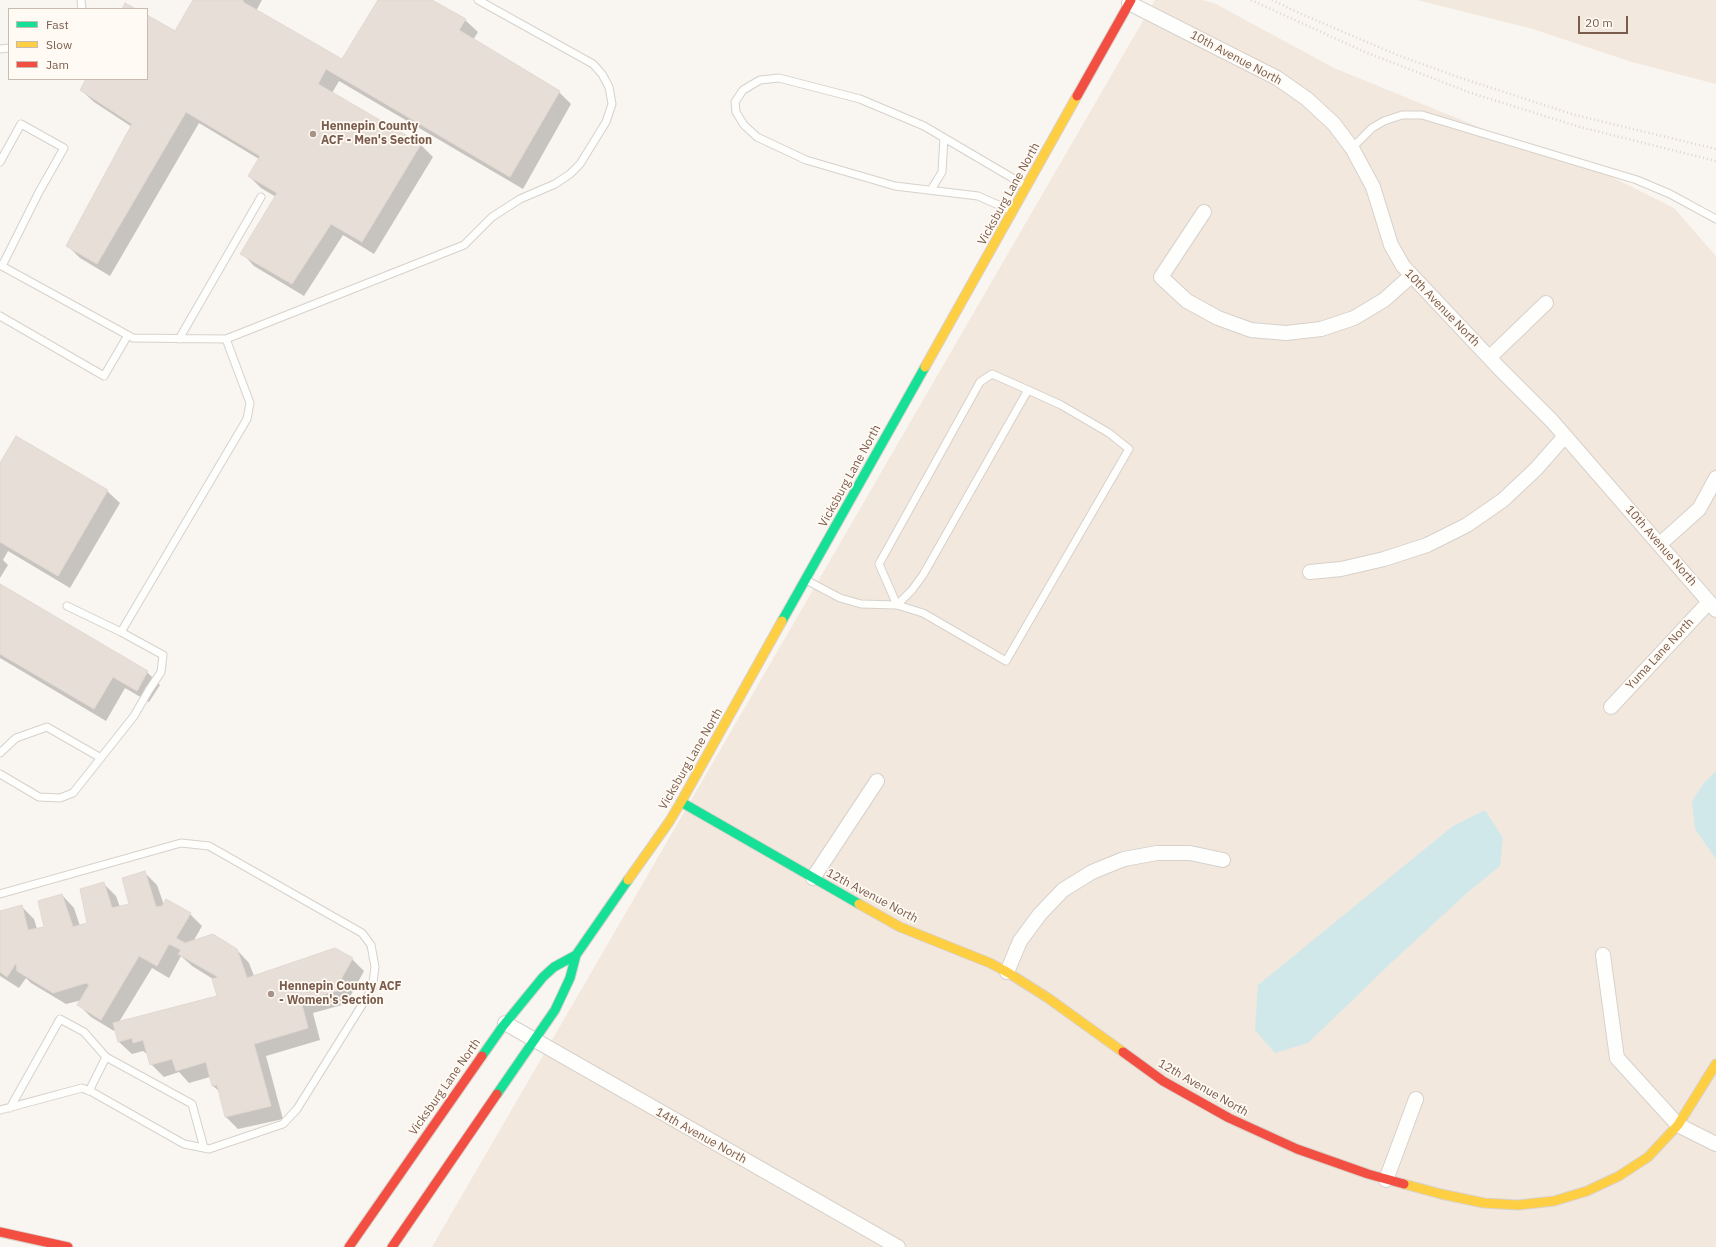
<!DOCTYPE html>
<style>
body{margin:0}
#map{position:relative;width:1716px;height:1247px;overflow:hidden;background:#f9f5f0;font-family:"IBM Plex Sans",sans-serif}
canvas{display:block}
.legend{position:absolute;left:8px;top:8px;width:140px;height:72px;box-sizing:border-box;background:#fffaf3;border:1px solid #cabbb1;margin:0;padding:5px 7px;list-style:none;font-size:12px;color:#7a5c4d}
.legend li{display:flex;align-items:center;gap:8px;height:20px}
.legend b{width:20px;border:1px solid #cabbb1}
.scale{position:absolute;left:1578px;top:16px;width:50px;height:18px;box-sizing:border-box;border:2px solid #7a5c4d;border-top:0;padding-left:5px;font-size:12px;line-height:14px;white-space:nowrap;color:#7a5c4d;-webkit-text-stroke:3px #fffaf3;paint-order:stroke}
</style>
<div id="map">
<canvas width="1716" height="1247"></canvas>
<ul class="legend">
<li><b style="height:5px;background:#16e098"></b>Fast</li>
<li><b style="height:5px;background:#ffcf43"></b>Slow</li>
<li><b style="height:5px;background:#f24e42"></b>Jam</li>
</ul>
<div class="scale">20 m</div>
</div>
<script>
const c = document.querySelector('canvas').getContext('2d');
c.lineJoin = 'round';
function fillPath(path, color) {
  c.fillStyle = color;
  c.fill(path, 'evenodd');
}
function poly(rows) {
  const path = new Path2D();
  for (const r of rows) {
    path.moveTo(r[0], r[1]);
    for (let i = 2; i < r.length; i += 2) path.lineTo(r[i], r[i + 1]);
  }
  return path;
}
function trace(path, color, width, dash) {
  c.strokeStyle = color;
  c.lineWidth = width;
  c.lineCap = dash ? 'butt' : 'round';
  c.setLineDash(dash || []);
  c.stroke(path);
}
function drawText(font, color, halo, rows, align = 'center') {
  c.font = font + ' "IBM Plex Sans",sans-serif';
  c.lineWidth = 3.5;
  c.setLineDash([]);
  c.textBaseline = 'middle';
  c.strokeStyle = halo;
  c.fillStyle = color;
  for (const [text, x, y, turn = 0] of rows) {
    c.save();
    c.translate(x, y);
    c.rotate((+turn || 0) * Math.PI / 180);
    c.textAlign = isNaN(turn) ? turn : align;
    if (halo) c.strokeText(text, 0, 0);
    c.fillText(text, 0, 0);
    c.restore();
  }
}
const residential = poly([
 [1155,0,1202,0,1214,3,1334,68,1486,130,1582,162,1674,208,1716,256,1716,1247,432,1247],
 [1417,0,1716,0,1716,84,1632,62,1533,29]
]);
const water = poly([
 [1716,771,1716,859,1695,829,1692,801,1704,783],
 [1485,810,1503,838,1500,866,1468,892,1392,962,1308,1043,1275,1053,1255,1030,1258,985,1453,826]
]);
const shadow = poly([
 [194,0,262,0,256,11,343,61,379,0,430,0,465,20,478,32,473,40,559,92,571,104,523,189,339,81,332,93,420,144,433,157,374,254,343,235,304,296,254,266,242,253,276,197,261,188,249,176,259,159,199,123,110,276,80,258,67,245,132,127,94,102,81,90,87,79,147,79,147,16,176,32],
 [17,437,107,491,120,503,70,588,8,551,3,560,8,565,0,578,0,465],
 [0,585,147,672,160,685,149,702,125,688,106,721,0,658],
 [145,873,157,885,164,905,190,914,202,926,193,942,237,950,249,963,254,976,352,959,364,971,351,995,348,997,349,1003,313,1013,320,1040,266,1056,283,1119,238,1129,226,1117,220,1092,213,1086,210,1077,189,1083,179,1072,164,1077,151,1064,148,1054,147,1054,143,1051,132,1054,119,1042,116,1028,114,1031,91,1017,79,1005,82,1000,66,1004,31,983,26,978,19,988,0,976,0,912,21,906,34,919,37,929,46,927,62,895,74,908,80,926,88,924,103,883,116,896,120,907,130,904],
 [181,956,192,966,213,979,218,996,119,1022,152,968,169,978]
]);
const building = poly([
 [193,0,243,0,243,2,342,59,378,0,432,0,466,19,459,30,560,91,510,177,326,69,318,84,421,144,362,242,331,224,292,284,240,254,277,193,248,176,260,156,186,112,97,264,66,246,132,124,80,90,86,79,147,79,147,15,175,31,193,0],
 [125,3,136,9,122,9,125,3],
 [16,436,108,490,58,576,0,542,0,463,16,436],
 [0,584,148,671,137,691,113,677,94,709,0,654,0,584],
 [145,871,156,907,162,906,166,899,191,913,176,938,185,943,213,934,237,949,247,978,335,948,353,958,339,983,336,985,337,991,301,1001,308,1028,254,1044,271,1106,225,1117,217,1085,212,1086,206,1062,176,1071,172,1059,150,1065,143,1040,133,1043,132,1038,118,1042,113,1023,217,996,212,979,218,977,178,954,181,950,169,944,157,966,139,956,101,1020,77,1005,89,985,86,983,53,993,17,971,16,963,7,977,0,972,0,911,22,905,28,930,44,927,38,901,62,894,73,927,87,923,80,889,104,882,112,908,129,904,122,878,145,871]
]);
const path = poly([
 [1251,0,1365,52,1471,93,1580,127,1716,161],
 [1272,0,1299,13,1400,56,1458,77,1575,115,1716,149]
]);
const lane = poly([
 [81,0,82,9],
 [0,49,9,48],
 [1352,148,1372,128,1384,121,1402,115,1422,115,1637,180,1670,194,1716,219],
 [0,162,21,124,64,148,39,192,2,266],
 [931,190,942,172,944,138],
 [1012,211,978,196,895,186,806,160,757,137,744,125,736,112,735,102,743,90,760,80,779,78,860,99,924,126,1026,186],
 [0,265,133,338,226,339,464,245,492,217,520,199,555,184,570,174,580,164,606,122,612,104,609,87,602,74,593,64,478,0],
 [0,316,104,376,128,335],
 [179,339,261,197],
 [806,580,840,598,861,604,897,605,923,613,1006,661,1129,449,1109,433,1061,405,1028,390,992,374,980,382,879,564,897,605,912,590,923,575,1028,390],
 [121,632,247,419,250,403,226,339],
 [0,753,16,738,47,727,101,758],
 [0,774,39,797,60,798,73,793,134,716,149,690,161,672,163,655,121,632,67,606],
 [0,894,181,843,209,846,362,933,371,945,375,967,372,989,297,1109,283,1124,209,1149,184,1144,92,1092,82,1088,0,1110],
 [89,1091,106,1057],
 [10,1108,60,1019,84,1032,106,1057,192,1104,204,1148]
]);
const street = poly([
 [1129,3,1277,78,1307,99,1334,124,1352,148,1373,187,1391,245,1403,266,1499,368,1552,421,1716,610],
 [1204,212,1161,277,1187,301,1218,318,1251,330,1286,333,1321,329,1354,318,1384,300,1411,276],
 [1490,357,1546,303],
 [1660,544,1699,509,1716,478],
 [1310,572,1341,569,1384,559,1427,545,1467,525,1503,500,1536,469,1565,436],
 [1611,707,1709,602],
 [813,878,877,781],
 [1603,955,1617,1058,1678,1125,1716,1144],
 [1007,972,1020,941,1040,914,1063,890,1092,872,1124,859,1157,853,1190,853,1223,860],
 [505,1023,898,1247],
 [1386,1180,1416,1099]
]);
const fast = poly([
 [782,621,925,367],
 [681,802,859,904],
 [482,1056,503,1026,543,977,554,967,576,955],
 [497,1094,555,1010,570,978,576,955,628,880]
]);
const slow = poly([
 [925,367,1077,96],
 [628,880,669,822,681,802,782,621],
 [859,904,900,927,990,963,1007,972,1048,998,1123,1052],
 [1404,1184,1441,1194,1484,1203,1518,1205,1554,1201,1587,1191,1619,1176,1648,1157,1678,1125,1716,1064]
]);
const jam = poly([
 [1077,96,1131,0],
 [1123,1052,1163,1081,1229,1118,1297,1149,1368,1174,1404,1184],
 [0,1232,68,1247],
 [349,1247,482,1056],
 [392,1247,497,1094]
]);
const markers = [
 [313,134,4,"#a69286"],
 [271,994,4,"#a69286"]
];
const streetNames = [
 ["10th Avenue North",1236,58,28],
 ["Vicksburg Lane North",1009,194,-61],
 ["10th Avenue North",1442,308,46],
 ["Vicksburg Lane North",850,476,-61],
 ["10th Avenue North",1661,546,49],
 ["Yuma Lane North",1660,654,-47],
 ["Vicksburg Lane North",691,759,-60],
 ["12th Avenue North",872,896,28],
 ["Vicksburg Lane North",445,1087,-55],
 ["12th Avenue North",1203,1088,30],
 ["14th Avenue North",701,1136,29]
];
const poiNames = [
 ["Hennepin County",321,127],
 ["ACF - Men's Section",321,141],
 ["Hennepin County ACF",279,987],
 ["- Women's Section",279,1001]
];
fillPath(residential, '#f2e8de');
fillPath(water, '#d0e8ea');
fillPath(shadow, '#0003');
fillPath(building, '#e6ded7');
trace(building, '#e2d8d2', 1);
trace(lane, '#d7d1cb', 9);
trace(street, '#d7d1cb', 16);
trace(fast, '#d9d2cb', 11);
trace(slow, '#d9d2cb', 11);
trace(jam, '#d9d2cb', 11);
trace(path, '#dcd5d0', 2.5, [1, 3]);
trace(lane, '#fefefd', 7);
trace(street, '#fefefd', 14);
trace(fast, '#16e098', 9);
trace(slow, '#ffcf43', 9);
trace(jam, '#f24e42', 9);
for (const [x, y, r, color] of markers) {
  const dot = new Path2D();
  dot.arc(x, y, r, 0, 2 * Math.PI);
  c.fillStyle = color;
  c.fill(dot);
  trace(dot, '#fffaf3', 1.5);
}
drawText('12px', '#7a5c4d', '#fffaf3', streetNames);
drawText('bold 12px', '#7a5c4d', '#fffaf3', poiNames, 'left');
</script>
